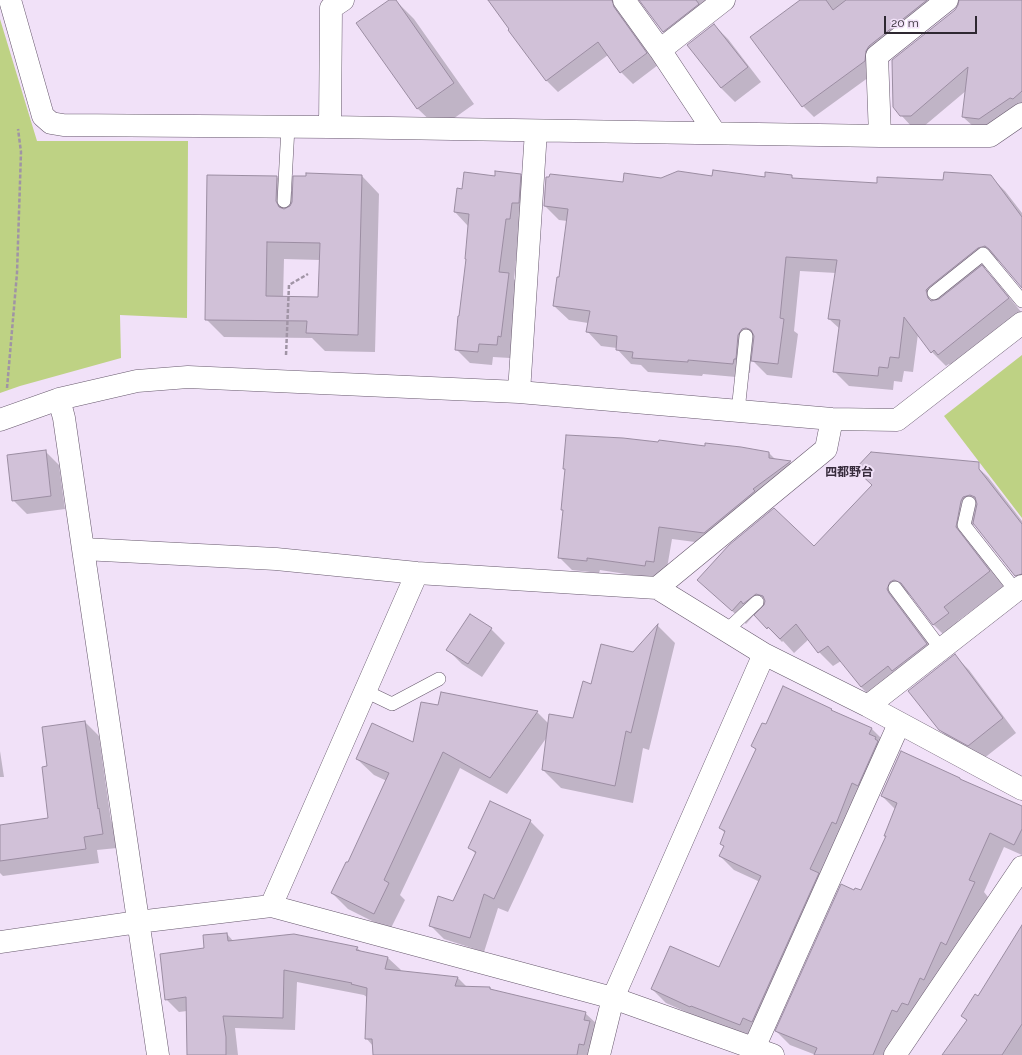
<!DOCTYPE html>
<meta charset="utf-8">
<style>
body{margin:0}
#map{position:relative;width:1022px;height:1055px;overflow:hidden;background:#f1e1f8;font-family:Raleway,sans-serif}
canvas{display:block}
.scale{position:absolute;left:884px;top:16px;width:93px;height:18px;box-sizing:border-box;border:2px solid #2e2831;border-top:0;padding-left:5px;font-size:12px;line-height:14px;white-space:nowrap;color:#2e2831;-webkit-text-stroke:3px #f1e1f8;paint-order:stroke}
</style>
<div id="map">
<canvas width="1022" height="1055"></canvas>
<div class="scale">20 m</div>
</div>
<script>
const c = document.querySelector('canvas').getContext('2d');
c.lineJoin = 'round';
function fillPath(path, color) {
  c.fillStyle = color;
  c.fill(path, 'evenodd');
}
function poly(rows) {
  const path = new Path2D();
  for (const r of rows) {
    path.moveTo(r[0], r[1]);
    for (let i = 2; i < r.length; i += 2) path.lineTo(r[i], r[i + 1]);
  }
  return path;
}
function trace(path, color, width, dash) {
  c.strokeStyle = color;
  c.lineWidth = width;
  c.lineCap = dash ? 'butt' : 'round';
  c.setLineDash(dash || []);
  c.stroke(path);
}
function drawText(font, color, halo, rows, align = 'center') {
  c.font = font + ' Raleway,"Noto Sans JP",sans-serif';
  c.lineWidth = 4;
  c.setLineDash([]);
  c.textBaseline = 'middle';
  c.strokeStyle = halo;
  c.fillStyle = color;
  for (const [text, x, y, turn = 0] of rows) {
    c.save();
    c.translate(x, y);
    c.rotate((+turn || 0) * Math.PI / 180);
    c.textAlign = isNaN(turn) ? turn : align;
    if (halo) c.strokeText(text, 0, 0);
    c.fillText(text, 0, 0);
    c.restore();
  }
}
const green = poly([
 [0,19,37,141,188,141,187,318,120,315,121,358,20,386,0,393],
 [1022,355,1022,518,944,416]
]);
const shadow = poly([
 [391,0,395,0,414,19,474,104,439,129,418,109,358,24],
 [488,0,632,0,658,65,633,84,621,72,608,55,558,92,547,81],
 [641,0,727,0,675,43,663,32],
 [801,0,954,0,876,72,814,117,803,106],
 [960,0,1022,0,1022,110,991,130,975,128,963,117,967,90,923,127,912,127,901,115,960,5],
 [714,25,728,39,761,82,735,102,721,88,688,45],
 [520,175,534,188,519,232,514,279,522,288,510,358,493,357,492,365,470,363,456,349,467,260,466,259,468,226,455,212,463,190,495,177],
 [362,176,379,194,375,352,325,351,312,338,224,337,206,319,277,177,293,193],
 [284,259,320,260,319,298,283,298],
 [791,176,795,180,877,184,990,176,1005,191,1022,213,1022,287,1000,260,993,262,984,269,996,281,1022,313,953,369,949,364,946,366,932,352,918,334,913,372,904,371,902,382,894,381,893,390,849,386,835,372,840,329,829,319,836,273,800,271,794,331,798,334,792,378,767,375,751,359,750,373,748,373,747,378,703,374,702,376,648,372,641,365,631,364,617,349,617,348,601,346,587,331,588,323,569,320,554,306,560,278,567,221,559,220,545,206,624,183,661,179],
 [705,447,769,453,776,460,790,462,803,474,718,545,672,539,666,574,658,579,600,570,599,573,572,570,559,557,564,511,562,509],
 [45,451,59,465,65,509,27,514,13,500],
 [973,463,988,477,1022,521,1022,580,1013,570,974,523,970,542,1004,586,958,621,962,627,947,638,933,624,911,595,909,594,904,596,940,658,875,701,861,687,841,661,833,666,819,652,809,639,794,653,783,641,782,642,755,614,746,624,699,580,814,547],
 [658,626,675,643,649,750,643,748,633,803,561,788,543,770,547,737,507,794,460,768,400,895,405,900,390,930,348,909,332,893,348,864,387,781,374,775,357,759,414,743,439,706,442,694,537,712,549,724,574,719,592,685,633,653],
 [491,629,505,643,482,677,462,664,448,650],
 [955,656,969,670,1016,733,983,759,954,744,939,729],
 [784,687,834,712,872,729,886,743,754,1038,705,1019,704,1020,666,1003,652,989,720,969,760,882,734,870,720,856,725,847,721,844,726,834,720,828,756,750,752,746,766,726],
 [85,722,99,736,111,821,113,823,117,848,97,850,99,863,3,876,0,873,0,826,50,819,48,767],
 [0,751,4,777,0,777],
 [962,781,1022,807,1022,855,1004,847,984,892,988,897,960,958,893,1055,816,1055,790,1045,776,1031,854,891,862,892,886,837,885,835,896,810,882,796],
 [530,821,544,835,508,912,498,908,484,952,444,939,430,925,454,902,476,854,470,848],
 [1022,932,1022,1055,943,1055,967,1021,962,1015,978,998],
 [227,934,234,942,357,948,362,952,388,958,401,970,400,972,458,978,467,987,490,988,494,991,585,1013,598,1025,598,1055,374,1055,373,1046,366,1038,368,998,364,995,297,982,295,1030,235,1028,238,1055,188,1055,187,1011,179,1012,166,999,206,949]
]);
const building = poly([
 [389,0,396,0,454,83,417,109,356,23,389,0],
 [488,0,612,0,614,7,647,53,620,73,598,42,546,81,508,30,509,29,488,0],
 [639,0,696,0,699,4,663,32,639,0],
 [800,0,826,0,833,10,846,0,927,0,869,46,866,51,865,61,802,107,750,37,800,0],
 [959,0,1022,0,1022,91,1013,99,1010,98,979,119,962,117,968,67,911,116,900,116,893,107,892,60,955,10,958,5,959,0],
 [714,24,748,67,721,88,687,45,714,24],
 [713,170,765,177,765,172,792,175,792,178,877,183,877,177,943,180,944,172,991,175,1022,217,1022,288,989,249,985,246,978,248,929,287,926,290,928,298,931,301,939,299,982,265,1009,298,938,355,934,350,931,353,904,317,899,358,890,357,888,368,879,367,878,376,833,372,840,320,828,319,837,260,786,257,780,318,784,319,778,364,751,361,754,336,751,330,746,328,742,329,738,335,736,359,734,359,733,364,688,360,688,362,632,358,633,352,616,350,617,336,586,332,590,311,553,306,557,277,559,277,568,209,544,206,546,177,549,177,550,174,623,182,624,173,661,178,678,171,712,176,713,170],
 [495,171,521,174,519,203,512,203,510,219,506,219,499,272,509,273,501,337,498,336,497,345,479,344,478,352,455,350,458,316,459,316,466,259,465,259,469,214,454,212,457,188,462,189,464,172,495,176,495,171],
 [306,173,362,175,358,335,306,333,307,321,205,320,207,175,277,176,276,201,279,207,284,209,290,206,292,202,293,176,306,176,306,173],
 [267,242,320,243,318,297,266,296,267,242],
 [566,435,623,438,658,442,659,440,705,446,705,443,741,447,769,452,769,458,791,461,753,489,755,491,704,533,659,527,654,562,646,561,645,566,587,558,587,561,558,558,563,510,561,510,565,469,563,469,566,435],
 [46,450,51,496,12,501,7,455,46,450],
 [871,452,979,462,979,469,1022,524,1022,574,1015,576,973,523,977,504,975,497,970,495,963,497,961,501,956,527,990,571,944,607,949,613,933,625,901,583,894,580,890,582,887,589,889,593,927,644,892,671,888,666,861,687,828,646,818,653,796,624,780,639,768,627,767,629,754,615,764,605,765,601,763,596,756,594,743,604,741,601,732,611,697,580,729,545,774,508,814,546,872,485,855,469,871,452],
 [470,614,492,628,468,664,446,650,470,614],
 [658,624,631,733,626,731,615,786,542,770,549,714,573,718,583,681,591,684,601,644,633,652,658,624],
 [955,654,1003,718,968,746,939,730,908,691,955,654],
 [783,686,832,709,831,710,872,728,869,734,876,737,875,739,878,741,858,786,852,783,836,824,832,822,810,869,819,873,752,1022,743,1018,740,1025,691,1006,690,1007,651,989,670,946,719,967,761,876,719,856,724,846,720,844,725,831,719,828,756,749,751,746,762,723,766,724,783,686],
 [441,692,538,711,490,778,443,752,384,880,389,883,374,914,331,893,346,862,348,862,389,773,356,759,372,723,413,742,421,702,438,705,441,692],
 [85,721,98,809,99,808,103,834,84,837,86,849,0,861,0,825,48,818,42,767,47,766,42,727,85,721],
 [901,751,960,778,960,779,1022,806,1022,829,1014,845,990,833,969,880,975,882,946,945,941,942,924,980,920,978,908,1005,902,1003,897,1012,892,1010,873,1055,814,1055,817,1048,775,1031,841,884,854,890,855,888,861,890,886,836,884,836,897,803,881,796,901,751],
 [490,801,531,820,494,899,484,894,470,938,429,926,438,896,453,901,476,852,468,848,490,801],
 [1022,925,1022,1024,1002,1055,942,1055,967,1020,961,1016,975,994,978,996,1022,925],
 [227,933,228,941,294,934,358,947,356,950,388,957,385,969,458,977,455,986,490,987,490,989,586,1012,584,1020,590,1021,584,1045,579,1044,577,1055,373,1055,372,1039,365,1039,367,988,351,984,352,983,284,970,283,1018,223,1016,226,1037,226,1055,187,1055,186,997,165,1000,160,954,204,948,203,935,227,933]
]);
const path = poly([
 [286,355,289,285,308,274],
 [7,388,17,273,21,152,18,129]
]);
const service = poly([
 [284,201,288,127],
 [934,293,983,254,1022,301],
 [738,411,746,336],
 [969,503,964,525,1016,591],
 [895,588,941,649],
 [726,631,757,602],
 [365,691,392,704,439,679]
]);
const minor = poly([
 [10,0,43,116,51,123,63,125,330,127,880,136,990,136,1022,114],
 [624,0,660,50,715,133],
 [660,50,724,0],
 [330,127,331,8,343,0],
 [880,136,877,56,947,0],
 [519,392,536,131],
 [59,399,64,418,83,549,276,559,417,573,657,588,764,654,868,706,1022,789],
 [0,420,59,399,137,381,188,377,519,392,832,419,897,420,1022,323],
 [83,549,158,1055],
 [657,588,826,449,832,419],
 [868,706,1022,586],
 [271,906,417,573],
 [0,942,138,922,271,906,613,998,773,1055],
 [754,1048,899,724],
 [599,1055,613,998,764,654],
 [895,1055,1022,867]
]);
const quarterNames = [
 ["四都野台",849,472]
];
fillPath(green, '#bed284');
fillPath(shadow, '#0003');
fillPath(building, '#d1c1d8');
trace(building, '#9b8da2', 1);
trace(service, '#67596d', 14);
trace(minor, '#67596d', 23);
trace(path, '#a094a5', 2.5, [4, 2]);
trace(service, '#fff', 13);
trace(minor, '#fff', 22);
drawText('bold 12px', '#372b3c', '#f1e1f8', quarterNames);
</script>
